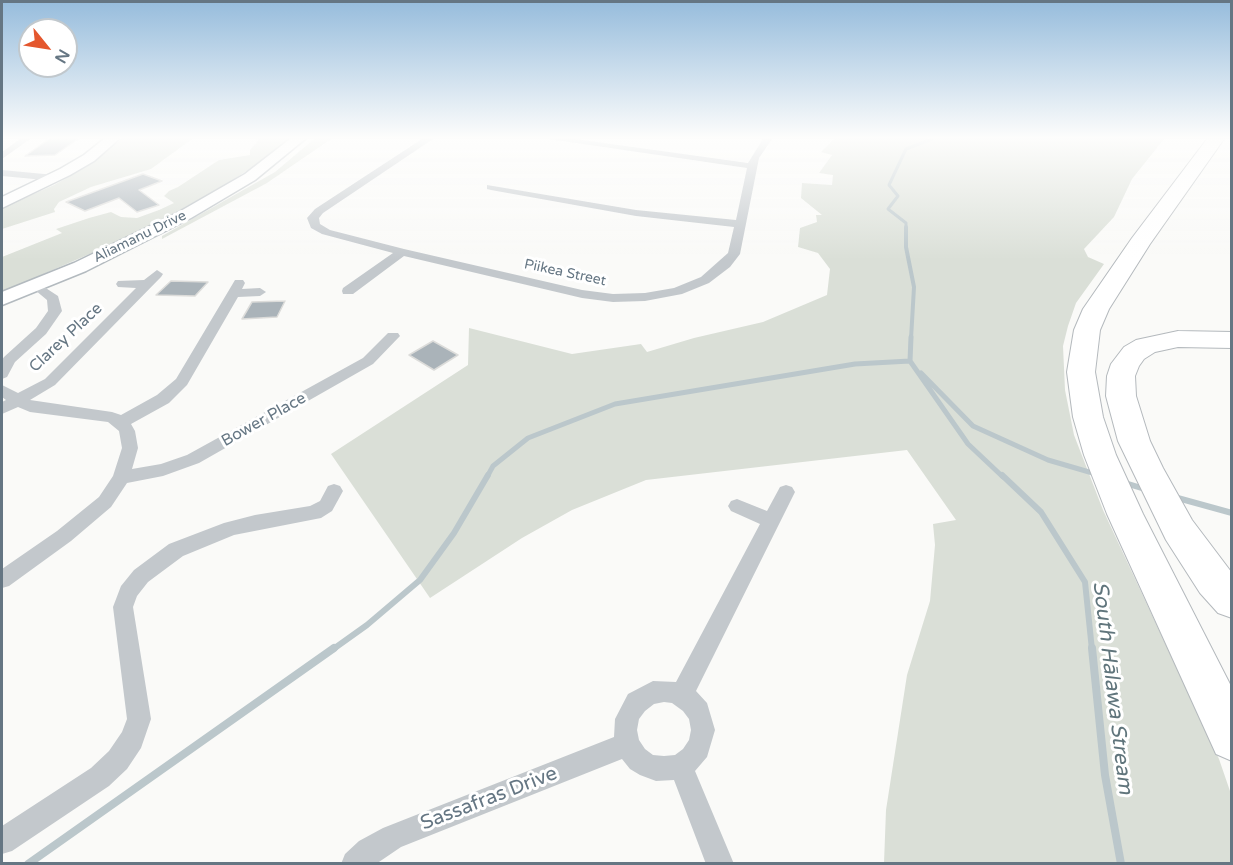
<!DOCTYPE html>
<meta charset="utf-8">
<style>
body{margin:0}
#map{position:relative;width:1233px;height:865px;overflow:hidden;background:#fafaf8;font-family:"Varela Round",sans-serif}
canvas{display:block}
.frame{position:absolute;inset:0;border:3px solid #657683;pointer-events:none}
.north{position:absolute;left:18px;top:18px;width:60px;height:60px;box-sizing:border-box;background:#fff;border:2px solid #c1c8cd;border-radius:50%;rotate:120deg;font-size:16px;font-weight:700;line-height:24px;text-align:center;color:#657683}
.north::after{content:'';display:block;margin:auto;width:21px;height:27px;background:#e4572e;clip-path:polygon(50% 0,100% 100%,50% 72%,0 100%)}
</style>
<div id="map">
<canvas width="1233" height="865"></canvas>
<div class="frame"></div>
<div class="north">N</div>
</div>
<script>
const c = document.querySelector('canvas').getContext('2d');
c.lineJoin = 'round';
function fillPath(path, color) {
  c.fillStyle = color;
  c.fill(path, 'evenodd');
}
function poly(rows) {
  const path = new Path2D();
  for (const r of rows) {
    path.moveTo(r[0], r[1]);
    for (let i = 2; i < r.length; i += 2) path.lineTo(r[i], r[i + 1]);
  }
  return path;
}
function trace(path, color, width, dash) {
  c.strokeStyle = color;
  c.lineWidth = width;
  c.lineCap = dash ? 'butt' : 'round';
  c.setLineDash(dash || []);
  c.stroke(path);
}
function drawText(font, color, halo, rows, align = 'center') {
  c.font = font + ' "Varela Round",sans-serif';
  c.lineWidth = 6;
  c.setLineDash([]);
  c.textBaseline = 'middle';
  c.strokeStyle = halo;
  c.fillStyle = color;
  for (const [text, x, y, turn = 0] of rows) {
    c.save();
    c.translate(x, y);
    c.rotate((+turn || 0) * Math.PI / 180);
    c.textAlign = isNaN(turn) ? turn : align;
    if (halo) c.strokeText(text, 0, 0);
    c.fillText(text, 0, 0);
    c.restore();
  }
}
const green = poly([
 [122,139,192,139,151,169,91,187,59,202,54,209,55,212,2,229,2,208,54,185,86,167],
 [256,139,289,139,265,159,228,183,164,219,131,236,2,292,2,257,62,233,56,229,89,218,111,212,121,217,137,218,159,210,174,203,164,196,169,191,178,187,219,160,250,155,250,150,259,140],
 [314,139,331,139,267,183,162,239,162,236,275,172],
 [834,139,1164,139,1132,179,1114,217,1084,249,1088,257,1104,264,1076,303,1068,326,1063,346,1065,390,1074,435,1103,510,1219,759,1231,794,1231,863,884,863,886,810,907,675,930,601,935,545,933,524,956,520,907,450,646,480,572,510,522,538,430,598,331,454,468,365,469,328,572,354,641,344,647,352,694,338,763,322,827,295,830,269,818,253,798,247,800,228,817,222,816,215,822,215,801,198,802,183,832,185,833,175,819,173,832,155,821,152]
]);
const streamFar4 = poly([
 [906,228,906,223,888,209,898,196,889,185,906,149,932,139]
]);
const streamFar3 = poly([
 [906,227,906,247,914,287,911,339]
]);
const streamFar2 = poly([
 [910,361,968,444,1003,477],
 [910,361,911,337],
 [921,373,973,426,1048,460,1096,474],
 [487,477,493,466,528,438,615,404,855,364,910,361]
]);
const streamFar1 = poly([
 [1002,475,1041,512,1085,582,1092,650],
 [1125,483,1148,490],
 [1174,497,1232,513],
 [332,650,367,625,420,580,454,533,488,475]
]);
const stream = poly([
 [1092,648,1105,775,1121,864],
 [28,864,334,648]
]);
const building = poly([
 [49,139,78,139,55,155,25,156,49,139],
 [143,174,162,181,139,190,159,205,137,212,119,198,85,211,66,202,143,174],
 [171,281,208,282,195,296,156,295,171,281],
 [285,301,277,317,242,319,252,302,285,301],
 [433,341,458,355,434,370,409,355,433,341]
]);
const street = poly([
 [20,139,30,139,2,159,2,152,20,139],
 [422,139,433,139,323,213,319,218,320,224,330,230,404,249,582,290,613,294,645,293,674,288,701,277,728,253,734,227,636,216,491,190,487,189,487,185,636,210,736,220,747,168,549,139,575,139,748,163,763,139,772,139,759,158,740,254,730,267,709,283,682,294,645,301,613,302,582,298,404,256,353,294,343,294,342,291,343,288,393,253,322,234,311,228,307,218,315,209,422,139],
 [2,170,55,175,60,178,55,181,2,176,2,170],
 [157,270,163,274,161,277,55,385,30,400,112,412,121,415,157,395,176,379,235,280,243,280,245,283,242,289,260,288,266,292,260,296,238,297,187,385,169,403,131,424,135,431,138,448,132,469,161,464,187,455,363,358,388,333,398,333,400,336,373,364,199,463,163,476,127,483,111,507,71,541,9,586,2,588,2,569,57,531,99,497,113,476,122,448,119,431,108,422,30,412,18,407,2,414,2,402,6,400,2,397,2,385,18,393,45,379,136,288,118,287,116,284,118,281,144,280,157,270],
 [35,281,58,296,62,311,46,334,15,362,7,377,2,379,2,360,4,357,36,328,48,311,47,300,29,285,35,281],
 [334,484,340,486,343,491,332,511,321,518,234,535,183,556,148,582,137,596,133,607,151,719,141,748,127,769,109,786,12,851,2,854,2,826,91,768,109,751,122,732,127,719,113,607,121,586,134,570,169,544,224,523,255,515,310,506,320,501,328,486,334,484],
 [786,485,792,487,795,492,696,691,707,703,715,730,707,757,695,771,734,864,706,864,674,780,656,781,640,775,630,769,622,759,401,847,376,864,341,864,345,854,359,841,383,828,614,737,615,719,628,694,653,681,676,682,760,524,731,511,728,506,731,501,737,499,767,511,780,487,786,485],
 [664,702,672,703,683,711,689,719,691,730,689,740,683,749,675,755,664,756,653,755,645,749,639,740,637,730,639,719,645,711,654,704,664,702]
]);
const secondary = poly([
 [104,139,119,139,94,161,70,175,2,208,2,197,60,169,84,155,104,139],
 [290,139,305,139,255,180,191,218,86,271,2,305,2,292,74,263,179,212,245,174,290,139]
]);
const highway = poly([
 [1207,139,1224,139,1150,244,1109,309,1100,330,1095,372,1103,417,1116,455,1143,514,1232,688,1232,761,1216,754,1107,514,1084,455,1073,417,1067,372,1074,330,1083,309,1132,238,1207,139],
 [1178,331,1232,332,1232,348,1178,347,1155,352,1144,359,1139,366,1135,376,1136,396,1150,441,1163,468,1192,520,1232,573,1232,618,1218,613,1200,593,1166,540,1118,441,1106,396,1107,376,1111,364,1124,347,1136,340,1178,331]
]);
const farStreetnames = [
 ["Aliamanu Drive",140,237,-26],
 ["Piikea Street",565,273,12]
];
const streetNames = [
 ["Clarey Place",66,338,-43],
 ["Bower Place",264,420,-29]
];
const nearStreetnames = [
 ["Sassafras Drive",489,799,-21]
];
const nearWaternames = [
 ["South Hālawa Stream",1112,688,83]
];
fillPath(green, '#dadfd7');
trace(streamFar4, '#bbc7cb', 3);
trace(streamFar3, '#bbc7cb', 4);
trace(streamFar2, '#bbc7cb', 5);
trace(streamFar1, '#bbc7cb', 6);
trace(stream, '#bbc7cb', 8);
fillPath(building, '#aab3b9');
trace(building, '#dcdcda', 1.5);
trace(secondary, '#b3babf', 3);
trace(highway, '#b4b9bd', 2);
fillPath(street, '#c3c8cc');
fillPath(secondary, '#fff');
fillPath(highway, '#fff');
const sky = c.createLinearGradient(0, 0, 0, 260);
sky.addColorStop(0, '#96bcdc');
sky.addColorStop(0.53, '#fdfdfc');
sky.addColorStop(1, '#fdfdfc00');
c.fillStyle = sky;
c.fillRect(0, 0, 1233, 260);
drawText('14px', '#657683', '#fff', farStreetnames);
drawText('16px', '#657683', '#fff', streetNames);
drawText('20px', '#657683', '#fff', nearStreetnames);
drawText('italic 21px', '#60757c', '#fff', nearWaternames);
</script>
